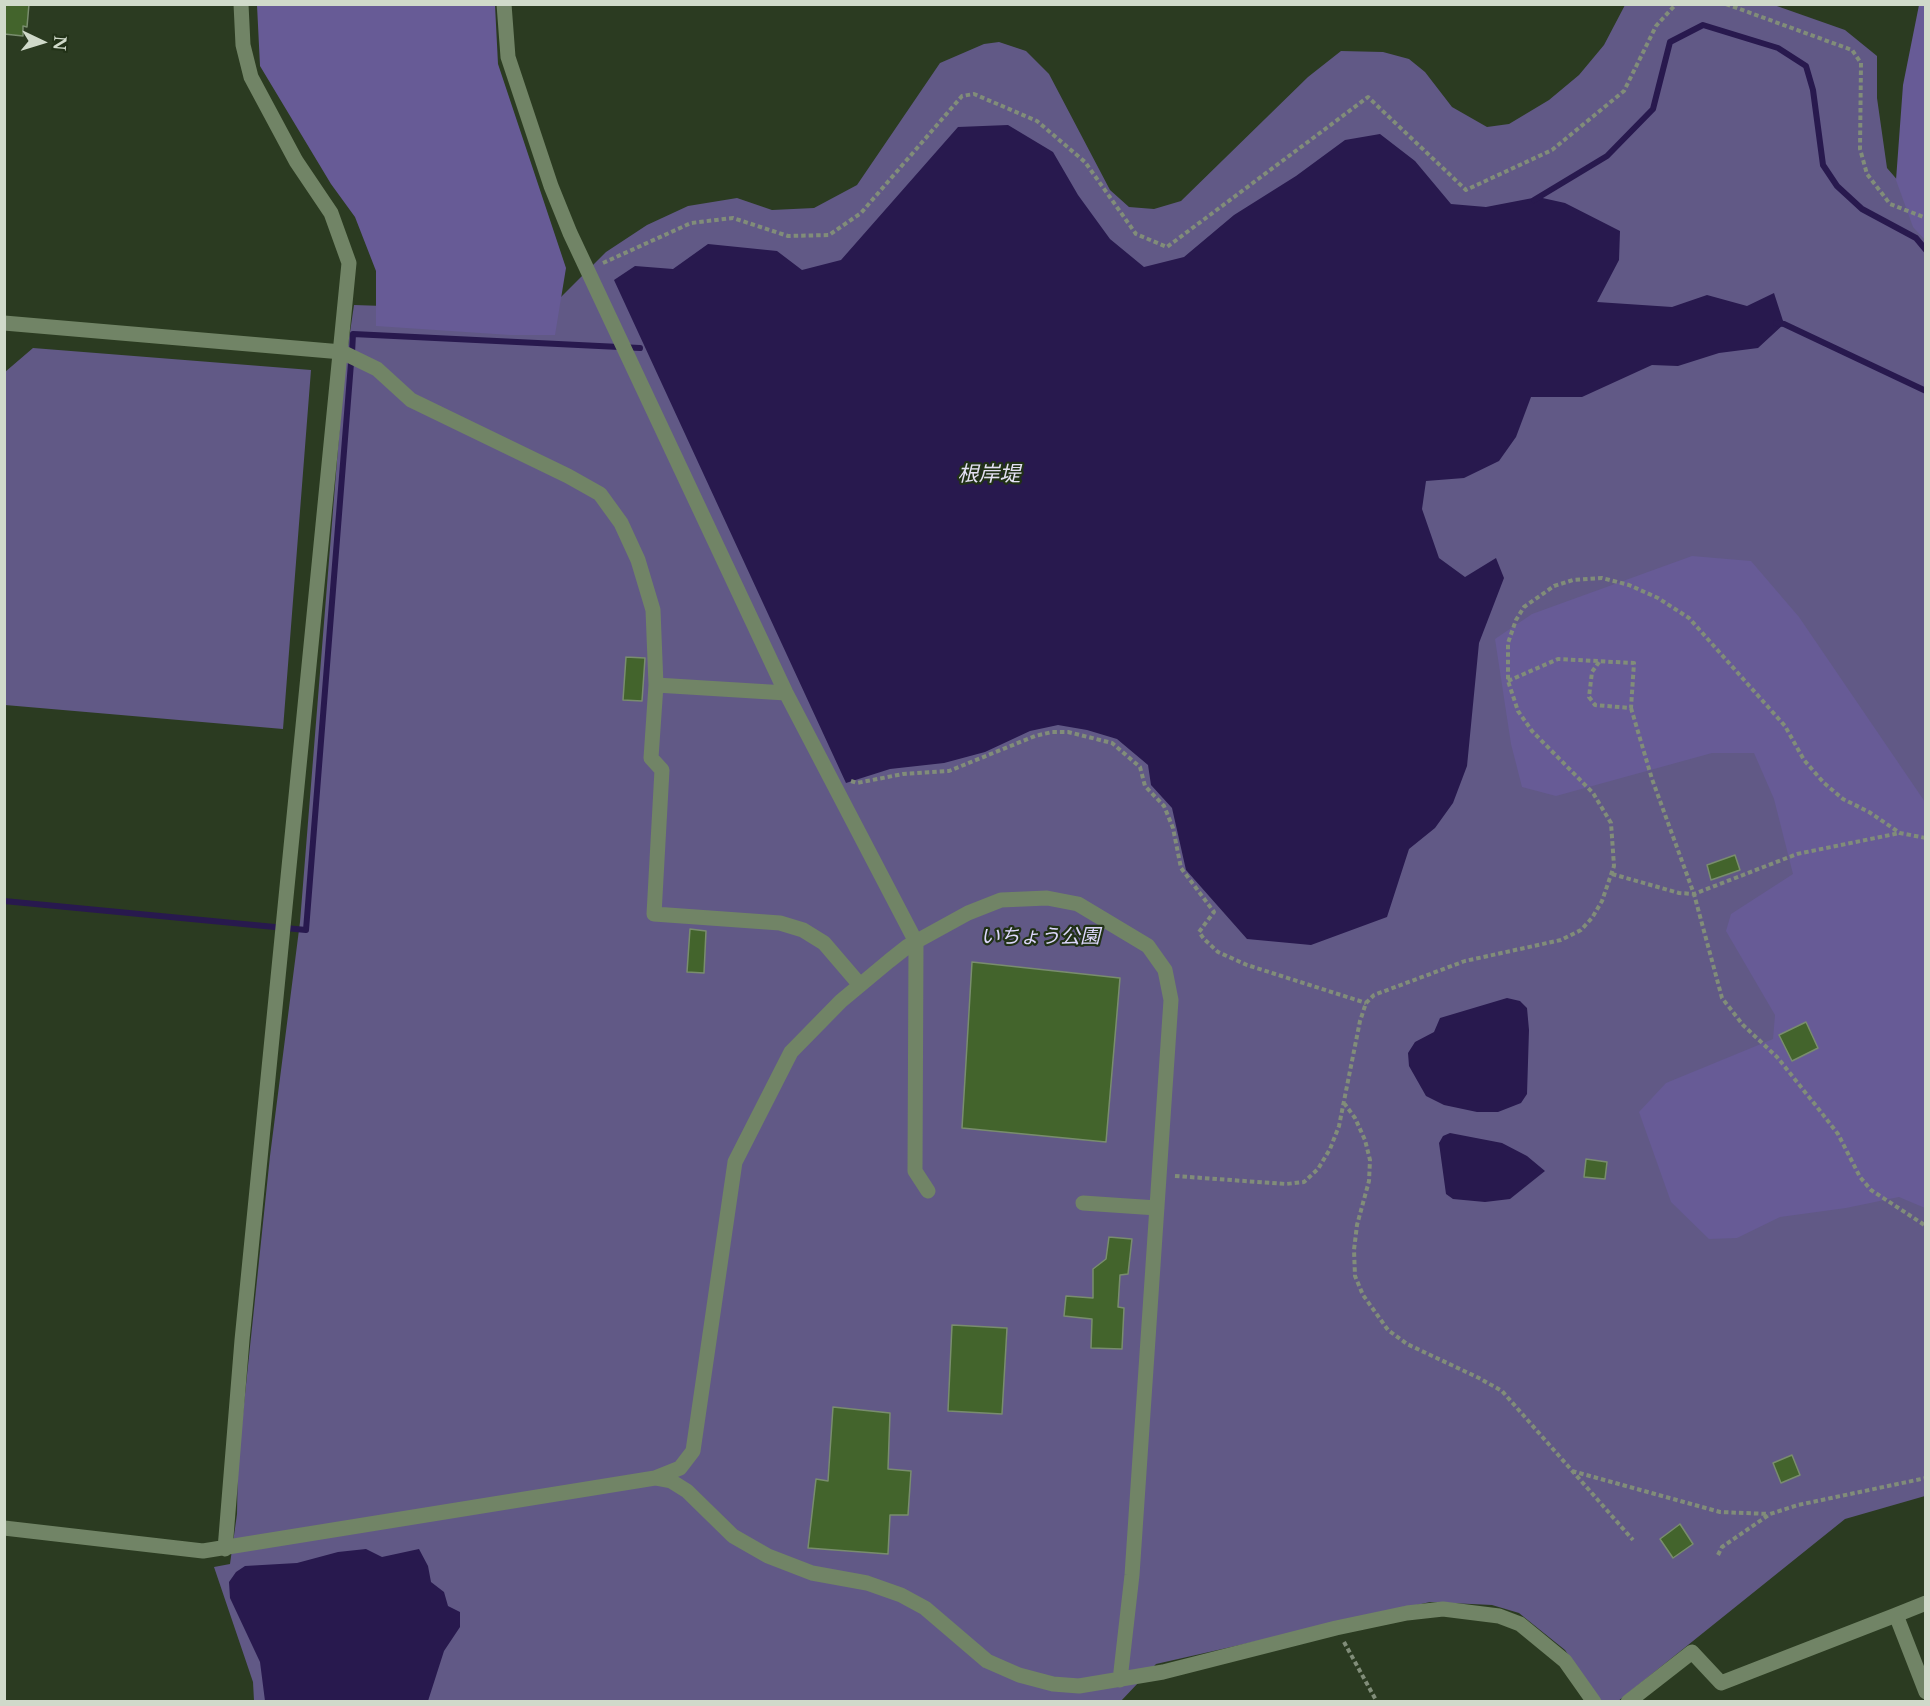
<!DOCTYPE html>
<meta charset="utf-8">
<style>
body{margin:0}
#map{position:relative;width:1930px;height:1706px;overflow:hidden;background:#2b3b21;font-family:"Libre Baskerville",serif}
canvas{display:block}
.frame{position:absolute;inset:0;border:6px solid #d0daca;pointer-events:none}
.north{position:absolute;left:12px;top:12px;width:60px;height:60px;-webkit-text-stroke:4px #213117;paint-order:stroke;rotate:94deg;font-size:16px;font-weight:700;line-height:24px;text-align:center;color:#d0daca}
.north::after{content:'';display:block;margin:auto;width:21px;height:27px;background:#d0daca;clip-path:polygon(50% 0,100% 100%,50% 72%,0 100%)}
</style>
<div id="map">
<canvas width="1930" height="1706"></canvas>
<div class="frame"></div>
<div class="north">N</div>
</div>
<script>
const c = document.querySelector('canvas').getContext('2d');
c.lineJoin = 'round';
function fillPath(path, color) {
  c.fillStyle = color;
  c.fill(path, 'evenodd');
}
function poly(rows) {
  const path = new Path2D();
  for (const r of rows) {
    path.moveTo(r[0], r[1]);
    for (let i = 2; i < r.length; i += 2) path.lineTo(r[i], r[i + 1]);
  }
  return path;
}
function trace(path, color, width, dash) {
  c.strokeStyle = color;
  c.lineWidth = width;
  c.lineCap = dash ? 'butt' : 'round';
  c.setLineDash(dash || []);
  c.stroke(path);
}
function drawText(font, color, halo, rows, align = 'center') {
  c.font = font + ' "Libre Baskerville","Noto Sans JP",serif';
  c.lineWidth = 4.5;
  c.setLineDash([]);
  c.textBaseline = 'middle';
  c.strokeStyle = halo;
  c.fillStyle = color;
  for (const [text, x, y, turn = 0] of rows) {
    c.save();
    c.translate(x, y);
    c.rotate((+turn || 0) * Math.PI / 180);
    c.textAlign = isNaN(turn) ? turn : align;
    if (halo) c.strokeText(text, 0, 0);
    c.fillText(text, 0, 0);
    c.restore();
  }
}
const green = poly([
 [1625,5,1774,5,1845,30,1877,56,1877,98,1887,168,1913,198,1926,204,1925,1496,1845,1519,1617,1702,1600,1701,1565,1650,1519,1613,1492,1605,1430,1602,1156,1664,1121,1701,254,1701,253,1682,214,1567,230,1564,237,1514,238,1461,270,1156,300,922,344,373,354,305,532,311,557,301,606,252,647,225,688,206,737,198,772,210,814,208,857,185,940,63,984,44,999,42,1026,51,1049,74,1110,190,1129,207,1154,209,1181,201,1308,77,1341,51,1383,52,1409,59,1425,72,1452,107,1487,127,1509,124,1549,100,1579,75,1604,45],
 [33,348,311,370,283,729,5,705,5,372]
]);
const forest = poly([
 [257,5,495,5,498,64,566,268,555,335,510,335,376,326,376,271,355,217,331,184,260,66],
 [1919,5,1926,5,1925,240,1913,227,1896,180,1903,85],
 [1692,556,1751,561,1799,617,1925,802,1925,1208,1899,1197,1846,1208,1780,1217,1737,1238,1709,1239,1671,1202,1639,1112,1666,1083,1773,1039,1775,1015,1726,931,1731,914,1793,874,1774,799,1754,753,1712,753,1556,796,1522,787,1511,744,1495,639,1532,614]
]);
const water = poly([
 [1008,125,1053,152,1078,195,1110,239,1144,267,1184,257,1234,215,1296,176,1345,140,1380,134,1415,161,1451,204,1486,207,1538,197,1565,203,1620,231,1619,260,1597,302,1672,307,1707,295,1747,306,1774,293,1784,324,1758,348,1719,353,1678,366,1652,365,1582,397,1531,397,1516,437,1499,461,1464,478,1426,481,1422,509,1439,558,1465,577,1496,558,1504,578,1479,643,1467,766,1453,803,1435,828,1409,849,1387,917,1311,945,1247,939,1186,870,1172,808,1151,785,1148,765,1117,739,1087,730,1058,725,1030,731,985,752,944,763,890,769,846,783,614,280,635,266,673,269,708,244,777,251,802,270,841,260,958,127],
 [1507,998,1520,1001,1527,1008,1529,1030,1527,1094,1521,1103,1498,1112,1477,1112,1444,1105,1426,1096,1409,1066,1408,1053,1415,1042,1434,1032,1440,1018],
 [1450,1133,1502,1143,1527,1156,1545,1171,1510,1199,1485,1202,1453,1199,1446,1194,1439,1143,1443,1136],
 [366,1549,382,1557,419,1549,428,1566,431,1582,444,1592,448,1606,460,1612,460,1627,444,1651,428,1701,265,1701,260,1662,230,1598,229,1582,236,1572,245,1566,297,1563,338,1552]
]);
const stream = poly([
 [1534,200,1607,156,1653,109,1670,42,1703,25,1778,48,1806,66,1813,90,1823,165,1837,186,1862,209,1916,238,1926,250],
 [1776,323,1784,324,1926,391],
 [352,353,353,334,640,348],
 [4,901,306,930,351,363]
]);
const building = poly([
 [4,4,29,4,27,27,23,26,23,36,4,34,4,4],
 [626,657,645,658,642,701,623,700,626,657],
 [1735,855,1740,870,1711,880,1707,865,1735,855],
 [690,929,706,931,704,973,687,972,690,929],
 [972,962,1120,978,1106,1142,962,1128,972,962],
 [1806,1022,1818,1048,1792,1061,1779,1035,1806,1022],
 [1586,1159,1607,1162,1605,1179,1584,1177,1586,1159],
 [1109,1237,1132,1239,1128,1274,1120,1275,1118,1307,1124,1308,1122,1349,1091,1348,1092,1319,1064,1316,1066,1296,1093,1298,1093,1269,1106,1259,1109,1237],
 [952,1325,1007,1328,1002,1414,948,1411,952,1325],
 [833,1407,890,1413,888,1469,911,1471,908,1515,890,1515,888,1554,808,1548,816,1479,828,1481,833,1407],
 [1792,1455,1800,1475,1781,1483,1773,1463,1792,1455],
 [1680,1524,1693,1544,1673,1558,1660,1539,1680,1524]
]);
const path = poly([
 [1726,4,1852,50,1861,63,1860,149,1867,174,1890,204,1926,218],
 [603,263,691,223,733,218,788,236,829,235,861,213,962,96,974,94,1037,121,1085,162,1136,234,1167,247,1368,97,1466,190,1552,150,1624,91,1656,26,1676,4],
 [1508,681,1558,659,1634,663,1631,708,1595,705,1589,697,1592,672,1599,662],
 [1631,708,1652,779,1694,894,1722,998,1743,1025,1777,1057,1817,1107,1838,1134,1860,1177,1871,1190,1926,1226],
 [851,781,857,783,903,774,949,771,1035,736,1052,732,1068,732,1112,743,1140,767,1145,786,1164,806,1173,828,1181,868,1214,912,1199,932,1204,939,1218,952,1247,965,1366,1003],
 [1612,874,1679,893,1694,894,1797,854,1900,833],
 [1344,1103,1355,1118,1365,1140,1370,1160,1369,1181,1357,1225,1354,1250,1355,1276,1363,1295,1388,1330,1407,1344,1479,1378,1502,1391,1633,1540],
 [1175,1176,1286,1184,1304,1182,1318,1169,1330,1149,1339,1126,1360,1021,1366,1003,1374,995,1465,961,1561,940,1581,930,1592,918,1602,901,1614,866,1611,823,1593,793,1532,731,1518,711,1508,681,1508,643,1516,620,1524,607,1554,586,1573,580,1602,578,1629,585,1658,598,1689,618,1785,726,1804,760,1824,783,1843,799,1869,812,1900,833,1926,838],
 [1572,1471,1720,1512,1769,1514],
 [1718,1555,1722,1547,1770,1514,1798,1505,1926,1478],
 [1344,1642,1377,1702]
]);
const minor = poly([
 [504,4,508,57,551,186,570,233,786,693,916,942,915,1171,928,1191],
 [4,323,342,352,377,369,411,400,568,476,600,494,621,523,638,560,653,610,656,685,651,758,662,770,654,914,780,923,803,930,824,943,860,985],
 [656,685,786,693],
 [1083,1203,1157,1208],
 [655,1478,680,1468,693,1451,735,1162,791,1052,841,1001,889,961,908,946,968,913,1001,900,1047,898,1078,904,1148,946,1165,970,1171,1000,1132,1575,1120,1680],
 [4,1528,203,1551,655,1478,671,1481,687,1491,733,1536,768,1556,812,1573,867,1583,901,1595,925,1608,987,1661,1019,1675,1053,1684,1079,1686,1163,1672,1336,1628,1407,1613,1443,1609,1499,1616,1520,1624,1565,1661,1594,1702],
 [225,1549,242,1340,349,263,331,213,296,161,251,77,243,45,241,4],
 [1926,1603,1896,1615,1926,1692],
 [1628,1702,1692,1652,1721,1683,1896,1615]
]);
const parkNames = [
 ["いちょう公園",1040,937]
];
const waterNames = [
 ["根岸堤",989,475]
];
fillPath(green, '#615986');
fillPath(forest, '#675b96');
fillPath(water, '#28194e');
trace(stream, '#28194e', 6);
fillPath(building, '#43642c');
trace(building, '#798d6e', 1.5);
trace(path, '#818d79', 4, [4.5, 3]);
trace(minor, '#718466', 15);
drawText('italic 20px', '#ddd8fc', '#213117', parkNames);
drawText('italic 21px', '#e4e1f3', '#213117', waterNames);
</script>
